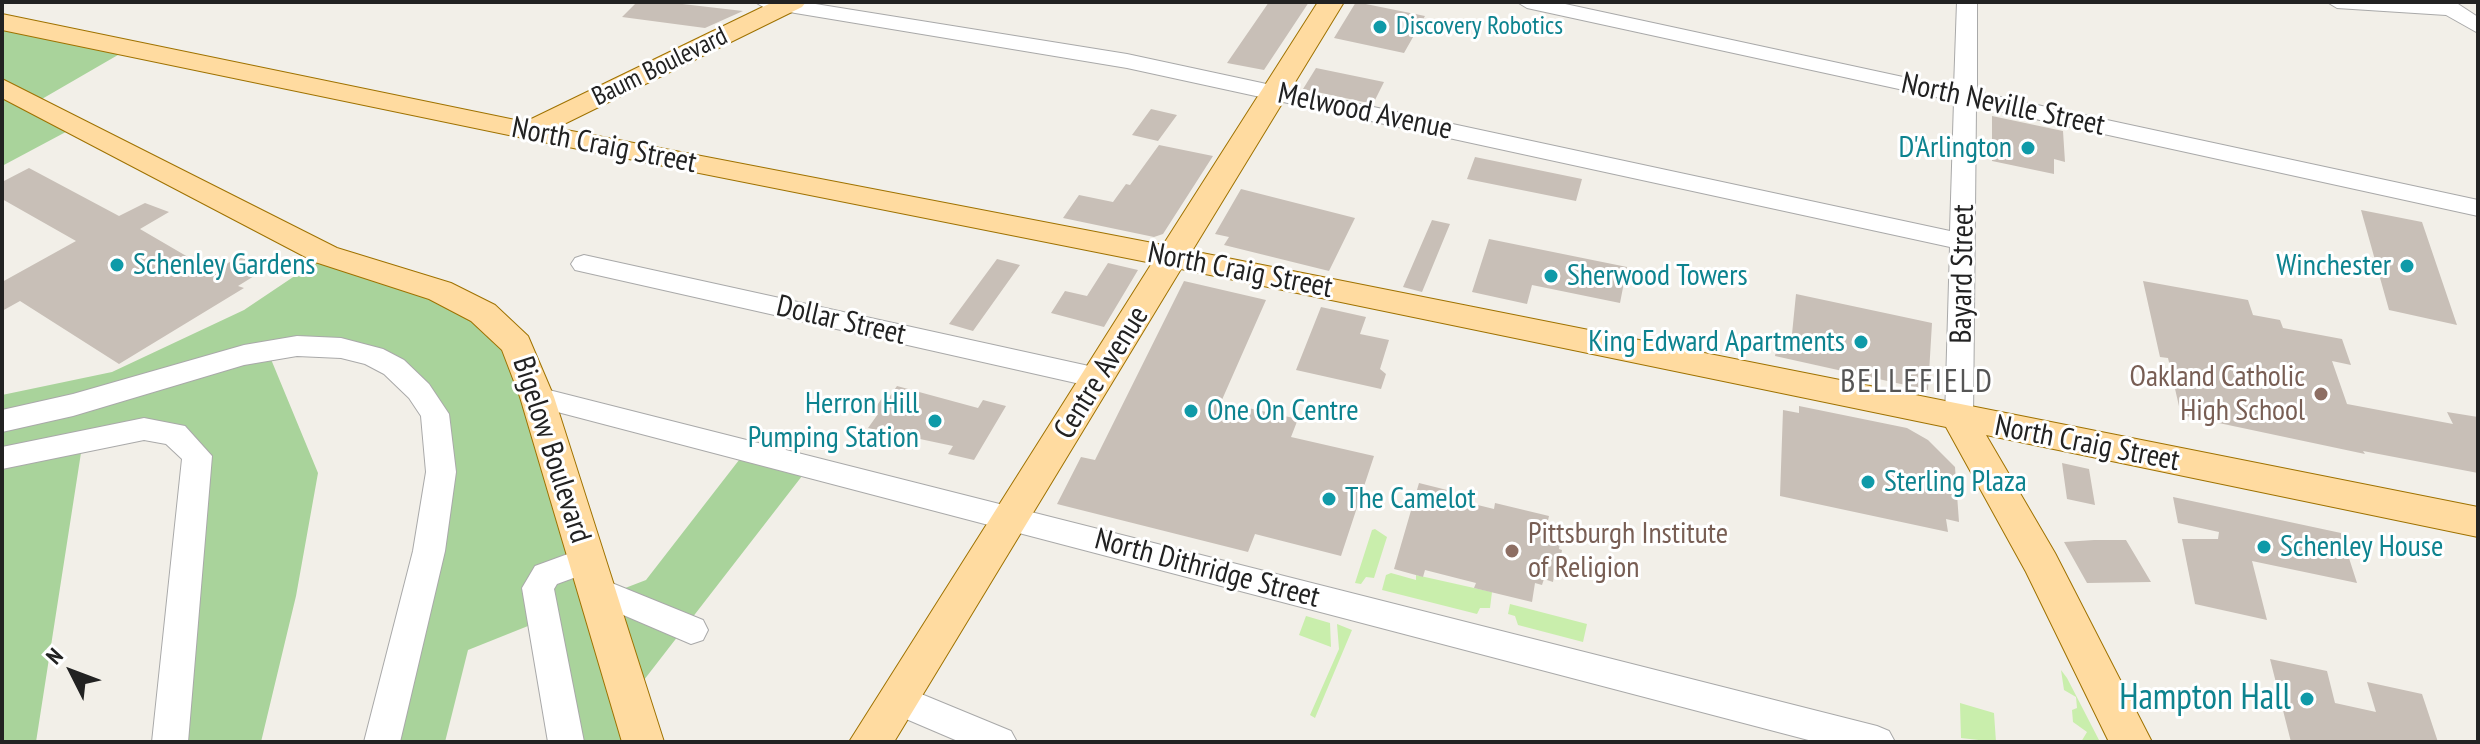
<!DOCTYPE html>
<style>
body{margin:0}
#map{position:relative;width:2480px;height:744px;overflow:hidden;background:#f2efe8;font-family:"PT Sans Narrow",sans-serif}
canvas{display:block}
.frame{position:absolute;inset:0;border:4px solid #222;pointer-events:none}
.north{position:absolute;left:32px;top:632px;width:80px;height:80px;-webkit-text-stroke:6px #fff;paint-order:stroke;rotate:312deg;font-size:22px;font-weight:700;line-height:32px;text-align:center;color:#222}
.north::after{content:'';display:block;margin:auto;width:28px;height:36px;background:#222;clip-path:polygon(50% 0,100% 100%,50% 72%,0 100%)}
</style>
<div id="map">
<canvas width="2480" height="744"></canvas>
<div class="frame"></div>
<div class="north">N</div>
</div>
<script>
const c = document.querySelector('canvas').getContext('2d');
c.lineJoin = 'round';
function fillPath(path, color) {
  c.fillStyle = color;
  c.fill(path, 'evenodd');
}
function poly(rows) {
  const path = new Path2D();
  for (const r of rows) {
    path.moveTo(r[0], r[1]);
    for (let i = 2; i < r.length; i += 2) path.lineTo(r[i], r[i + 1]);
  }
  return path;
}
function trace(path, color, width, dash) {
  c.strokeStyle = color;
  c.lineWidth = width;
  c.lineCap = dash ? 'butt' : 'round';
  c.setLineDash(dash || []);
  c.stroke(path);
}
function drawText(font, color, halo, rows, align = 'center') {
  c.font = font + ' "PT Sans Narrow",sans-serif';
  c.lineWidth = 6;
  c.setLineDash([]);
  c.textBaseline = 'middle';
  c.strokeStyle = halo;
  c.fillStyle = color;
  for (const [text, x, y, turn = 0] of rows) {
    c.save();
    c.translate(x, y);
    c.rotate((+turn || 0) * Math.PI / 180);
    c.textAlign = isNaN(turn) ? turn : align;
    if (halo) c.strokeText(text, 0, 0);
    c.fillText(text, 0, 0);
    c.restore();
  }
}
const grass = poly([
 [1375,529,1387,537,1374,578,1366,577,1361,584,1355,583,1372,530],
 [1391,573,1416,580,1416,575,1492,592,1490,608,1480,608,1477,614,1382,590,1386,575],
 [1510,604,1587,624,1583,642,1518,625,1515,616,1508,614],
 [1306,616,1330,623,1331,647,1299,635],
 [1337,624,1352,630,1315,718,1310,715,1339,649],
 [2061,670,2067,678,2100,742,2081,742,2087,732,2073,722,2072,710,2077,708,2076,697,2064,690],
 [1960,703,1994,713,1996,742,1961,738]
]);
const forest = poly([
 [2,22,130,48,35,103,77,126,2,166],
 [326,255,440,291,516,344,607,595,646,580,746,451,809,467,630,698,643,742,566,742,543,620,468,650,445,742,380,742,441,472,435,414,373,356,268,352,318,473,296,596,261,742,170,742,197,456,175,434,83,440,36,742,2,742,2,395,112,372,244,310]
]);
const building = poly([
 [637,2,665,2,743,11,705,28,622,17],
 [1269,2,1309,2,1264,70,1227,63],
 [1356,2,1425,16,1404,53,1334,38],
 [1316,68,1384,82,1373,104,1303,89],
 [1151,109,1177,115,1158,141,1132,135],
 [1992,116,2063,131,2065,162,2054,159,2054,174,1992,161],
 [1159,145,1213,156,1163,234,1154,237,1063,218,1079,195,1113,202,1126,184,1130,185],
 [1475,157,1582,179,1576,201,1467,179],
 [29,168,119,216,145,203,169,212,140,229,212,271,240,257,267,268,238,286,244,288,119,364,20,301,2,311,2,282,76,241,2,199,2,182],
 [1241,189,1355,218,1329,271,1224,245,1229,237,1215,234],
 [2361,210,2422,222,2457,325,2389,310],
 [1432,220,1450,224,1422,292,1403,287],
 [1489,239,1627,267,1620,303,1532,285,1527,304,1472,292],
 [997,259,1020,265,973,331,949,324],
 [1108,263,1138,270,1104,327,1051,313,1065,291,1087,296],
 [1184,281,1266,300,1221,402,1298,419,1291,437,1374,456,1341,556,1255,534,1248,552,1057,504,1081,457,1095,460],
 [2143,281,2248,300,2253,315,2280,320,2283,328,2342,339,2351,365,2332,361,2347,404,2453,424,2447,412,2478,417,2478,473,2363,451,2365,454,2181,415,2168,358,2160,357],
 [1796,294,1932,323,1928,390,1775,356,1778,340,1791,344],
 [1321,307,1366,317,1360,334,1389,340,1380,369,1386,374,1381,389,1296,370],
 [897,386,978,408,983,400,1006,406,974,460,948,454,953,446,868,428,878,414,872,413,882,398,888,399],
 [1799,406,1907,428,1928,440,1955,467,1959,522,1946,519,1948,532,1780,496,1783,410,1799,413],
 [2062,463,2089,469,2095,505,2067,499],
 [1419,483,1447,490,1445,497,1494,509,1495,503,1549,516,1545,533,1552,535,1551,541,1560,543,1559,549,1562,550,1557,576,1554,575,1553,582,1544,579,1542,585,1535,583,1532,602,1474,588,1476,583,1425,570,1423,577,1394,569],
 [2173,497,2341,533,2357,583,2252,561,2267,620,2195,604,2182,539,2218,539,2219,532,2178,523],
 [2094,540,2126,540,2151,582,2087,583,2064,542],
 [2270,659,2327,671,2335,703,2376,712,2367,682,2422,694,2438,742,2291,742]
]);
const minor = poly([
 [755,2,803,2,1127,54,1950,231,1954,101,1527,8,1517,2,1556,2,1954,88,1957,2,1977,2,1977,92,2478,200,2478,216,1976,106,1973,419,1969,427,1959,430,1949,427,1945,419,1950,247,1127,68,765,8,755,2],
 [2327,2,2455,2,2478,17,2478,33,2446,15,2337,8,2327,2],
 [584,255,1098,368,1108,371,1112,378,1108,385,1098,388,575,270,571,264,575,258,584,255],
 [297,336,341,338,383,349,404,360,429,384,449,414,456,472,445,551,400,742,364,742,413,551,426,472,421,416,409,398,384,374,365,364,341,358,297,356,244,365,73,416,2,432,2,410,73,394,244,345,297,336],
 [537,387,1877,726,1889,731,1895,742,1816,742,527,404,523,397,527,390,537,387],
 [144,418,185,426,212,456,188,742,152,742,182,459,166,444,144,440,2,469,2,447,144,418],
 [587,547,598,551,603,560,598,569,557,584,554,589,584,742,548,742,522,588,535,566,587,547],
 [597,577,703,620,708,630,703,640,691,644,586,599,581,590,586,581,597,577],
 [897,684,1011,731,1017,742,960,742,885,710,880,699,885,688,897,684]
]);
const major = poly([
 [773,2,806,2,802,7,556,128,1163,245,1318,2,1344,2,1192,251,2478,507,2478,537,1986,435,2055,553,2152,742,2109,742,2026,572,1946,427,1181,269,894,742,849,742,1152,263,528,139,2,30,2,14,525,122,773,2],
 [2,79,337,248,451,283,495,305,528,336,554,397,664,742,622,742,520,397,502,350,471,321,429,299,315,262,2,98,2,79]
]);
const markers = [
 [1380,27,8,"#0f9aa8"],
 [2028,148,8,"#0f9aa8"],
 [117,265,8,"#0f9aa8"],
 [2407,266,8,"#0f9aa8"],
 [1551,276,8,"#0f9aa8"],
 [1861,342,8,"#0f9aa8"],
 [2321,394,8,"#8d6e63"],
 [1191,411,8,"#0f9aa8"],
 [935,421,8,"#0f9aa8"],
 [1868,482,8,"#0f9aa8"],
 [1329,499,8,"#0f9aa8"],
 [2264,547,8,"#0f9aa8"],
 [1512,551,8,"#8d6e63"],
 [2307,699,8,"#0f9aa8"]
];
const farCulturenames = [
 ["Discovery Robotics",1396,27]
];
const farStreetnames = [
 ["Baum Boulevard",660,67,-26]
];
const streetNames = [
 ["North Neville Street",2003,105,12],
 ["Melwood Avenue",1365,112,12],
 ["North Craig Street",604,146,11],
 ["North Craig Street",1240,271,11],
 ["Bayard Street",1963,274,-89],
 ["Dollar Street",841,321,13],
 ["Centre Avenue",1102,373,-58],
 ["North Craig Street",2087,444,11],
 ["Bigelow Boulevard",551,450,72],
 ["North Dithridge Street",1207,569,15]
];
const cultureNames = [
 ["D'Arlington",2012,148,"right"],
 ["Schenley Gardens",133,265],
 ["Winchester",2391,266,"right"],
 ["Sherwood Towers",1567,276],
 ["King Edward Apartments",1845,342,"right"],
 ["Herron Hill",919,404,"right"],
 ["Pumping Station",919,438,"right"],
 ["One On Centre",1207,411],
 ["Sterling Plaza",1884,482],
 ["The Camelot",1345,499],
 ["Schenley House",2280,547]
];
const educationNames = [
 ["Oakland Catholic",2305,377],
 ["High School",2305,411],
 ["Pittsburgh Institute",1528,534,"left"],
 ["of Religion",1528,568,"left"]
];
const neighbourhoodNames = [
 ["BELLEFIELD",1917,383]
];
const nearCulturenames = [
 ["Hampton Hall",2291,699]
];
fillPath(grass, '#c9eeac');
fillPath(forest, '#a9d39b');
fillPath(building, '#c8bfb7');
trace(minor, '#a9a9a9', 2);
trace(major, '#9f7200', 2);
fillPath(minor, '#fff');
fillPath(major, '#ffdba0');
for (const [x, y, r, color] of markers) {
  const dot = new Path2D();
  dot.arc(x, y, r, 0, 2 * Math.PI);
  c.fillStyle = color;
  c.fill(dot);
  trace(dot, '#fff', 3);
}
drawText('26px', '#0d838f', '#fff', farCulturenames, 'left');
drawText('26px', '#222', '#fff', farStreetnames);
drawText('30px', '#222', '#fff', streetNames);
drawText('30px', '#0d838f', '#fff', cultureNames, 'left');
drawText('30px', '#785e54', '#fff', educationNames, 'right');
c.letterSpacing = '2px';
drawText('32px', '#555', '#fff', neighbourhoodNames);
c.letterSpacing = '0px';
drawText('36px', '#0d838f', '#fff', nearCulturenames, 'right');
</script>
